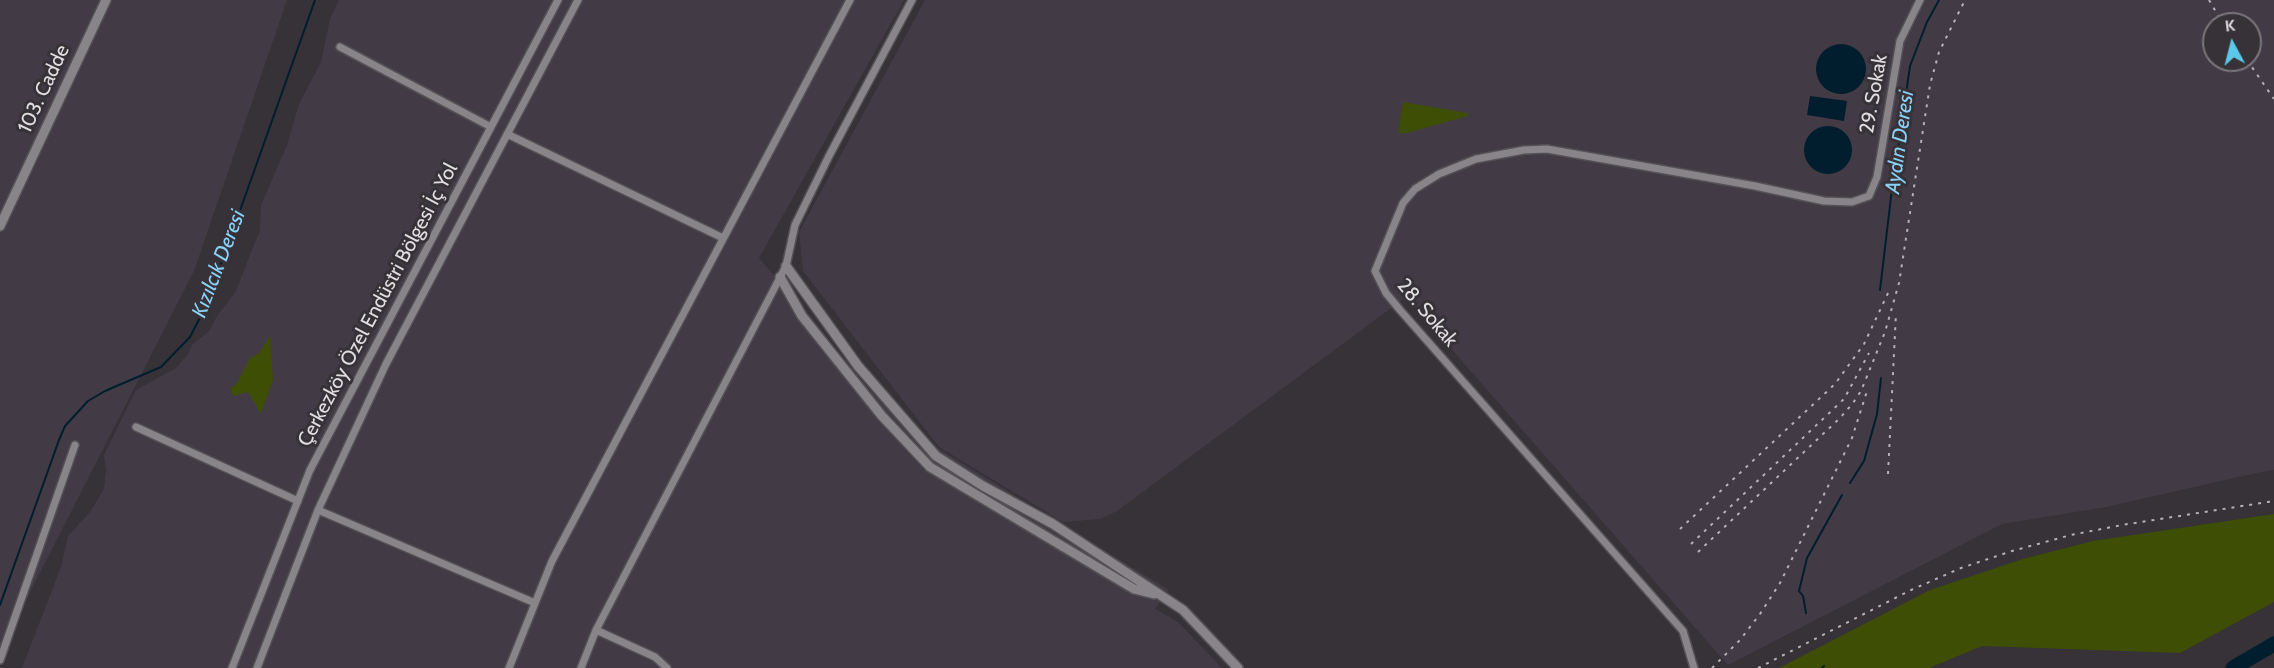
<!DOCTYPE html>
<meta charset="utf-8">
<style>
body{margin:0}
#map{position:relative;width:2274px;height:668px;overflow:hidden;background:#363238;font-family:Cabin,sans-serif}
canvas{display:block}
.north{position:absolute;left:2202px;top:12px;width:60px;height:60px;box-sizing:border-box;background:#363238;border:2px solid #7a767c;border-radius:50%;rotate:353deg;font-size:16px;font-weight:700;line-height:24px;text-align:center;color:#e0dde1}
.north::after{content:'';display:block;margin:auto;width:21px;height:27px;background:#5bc8e7;clip-path:polygon(50% 0,100% 100%,50% 72%,0 100%)}
</style>
<div id="map">
<canvas width="2274" height="668"></canvas>
<div class="north">K</div>
</div>
<script>
const c = document.querySelector('canvas').getContext('2d');
c.lineJoin = 'round';
function fillPath(path, color) {
  c.fillStyle = color;
  c.fill(path, 'evenodd');
}
function poly(rows) {
  const path = new Path2D();
  for (const r of rows) {
    if (r.length === 3) {
      path.moveTo(r[0] + r[2], r[1]);
      path.arc(r[0], r[1], r[2], 0, 2 * Math.PI);
      continue;
    }
    path.moveTo(r[0], r[1]);
    for (let i = 2; i < r.length; i += 2) path.lineTo(r[i], r[i + 1]);
  }
  return path;
}
function trace(path, color, width, dash) {
  c.strokeStyle = color;
  c.lineWidth = width;
  c.lineCap = dash ? 'butt' : 'round';
  c.setLineDash(dash || []);
  c.stroke(path);
}
function drawText(font, color, halo, rows, align = 'center') {
  c.font = font + ' Cabin,sans-serif';
  c.lineWidth = 6;
  c.setLineDash([]);
  c.textBaseline = 'middle';
  c.strokeStyle = halo;
  c.fillStyle = color;
  for (const [text, x, y, turn = 0] of rows) {
    c.save();
    c.translate(x, y);
    c.rotate((+turn || 0) * Math.PI / 180);
    c.textAlign = isNaN(turn) ? turn : align;
    if (halo) c.strokeText(text, 0, 0);
    c.fillText(text, 0, 0);
    c.restore();
  }
}
const built = poly([
 [0,0,287,0,194,271,0,651],
 [339,0,904,0,759,258,870,390,939,449,1169,590,1155,609,1178,622,1222,668,22,668,61,567,68,536,90,512,104,489,106,470,104,455,136,390,176,368,189,353,192,345,209,331,217,316,235,293,260,230,261,205,287,145,299,104,321,62,330,19],
 [925,0,2274,0,2274,470,2256,473,2106,507,2002,524,1728,665,1406,297,1117,511,1100,519,1063,522,939,447,803,271,799,232],
 [2214,24,2250,24,2250,60,2214,60]
]);
const green = poly([
 [1403,102,1467,113,1468,116,1403,134,1398,132],
 [270,336,273,380,261,414,248,392,234,396,230,389,237,383,250,358,259,353],
 [2274,514,2274,602,2180,653,1982,646,1929,668,1779,668,1930,590,2023,559,2093,541]
]);
const water = poly([
 [1841,69,25],
 [1810,96,1847,101,1844,121,1807,115],
 [1828,150,24]
]);
const stream = poly([
 [1880,290,1891,197,1910,66,1927,22,1939,0],
 [1850,483,1864,461,1877,414,1881,378],
 [0,605,59,440,65,426,88,401,105,391,161,367,190,337,206,306,315,0],
 [1806,613,1803,596,1799,591,1807,558,1842,495],
 [1822,668,1824,666]
]);
const river = poly([
 [2233,668,2274,644]
]);
const minor = poly([
 [340,47,491,127],
 [507,134,723,238],
 [136,427,298,501],
 [318,510,535,603],
 [596,630,655,657,667,668],
 [0,660,75,445],
 [232,668,310,470,558,0],
 [257,668,318,510,386,364,578,0],
 [509,668,552,561,850,0],
 [581,668,596,630,786,266,795,225,829,156,912,0],
 [1694,668,1683,631,1400,310,1386,293,1375,271,1403,203,1415,189,1439,174,1476,159,1524,150,1547,149,1755,186,1824,201,1852,202,1869,196,1877,177,1900,41,1920,0]
]);
const tertiary = poly([
 [0,226,106,0],
 [786,266,858,366,936,456,983,486,1053,524,1183,610,1238,668],
 [780,277,802,316,882,416,930,467,1134,589,1154,594]
]);
const rail = poly([
 [2209,0,2223,24],
 [2247,60,2274,99],
 [1888,474,1896,313],
 [1680,529,1835,384,1864,344,1889,291],
 [1691,544,1844,399,1869,353],
 [1698,552,1840,418,1853,403,1861,391,1885,332,1899,283,1930,85,1939,52,1965,0],
 [1712,668,1740,640,1760,614,1780,583,1852,438,1868,388],
 [1758,668,1911,590,1961,568,2012,551,2071,535,2122,525,2274,501]
]);
const streetNames = [
 ["103. Cadde",44,89,-65],
 ["29. Sokak",1874,94,-80],
 ["Çerkezköy Özel Endüstri Bölgesi İç Yol",378,305,-62],
 ["28. Sokak",1427,313,50]
];
const waterNames = [
 ["Aydın Deresi",1900,142,-82],
 ["Kızılcık Deresi",219,264,-69]
];
fillPath(built, '#423b45');
fillPath(green, '#3e4e04');
fillPath(water, '#001e2d');
trace(stream, '#001e2d', 2);
trace(river, '#001e2d', 15);
trace(minor, '#545155', 10);
trace(tertiary, '#545155', 12);
trace(minor, '#88848a', 7);
trace(tertiary, '#88848a', 9);
trace(rail, '#b5b2b6', 2, [3, 6]);
drawText('20px', '#e0dde1', '#363238', streetNames);
drawText('italic 21px', '#89d1f6', '#363238', waterNames);
</script>
